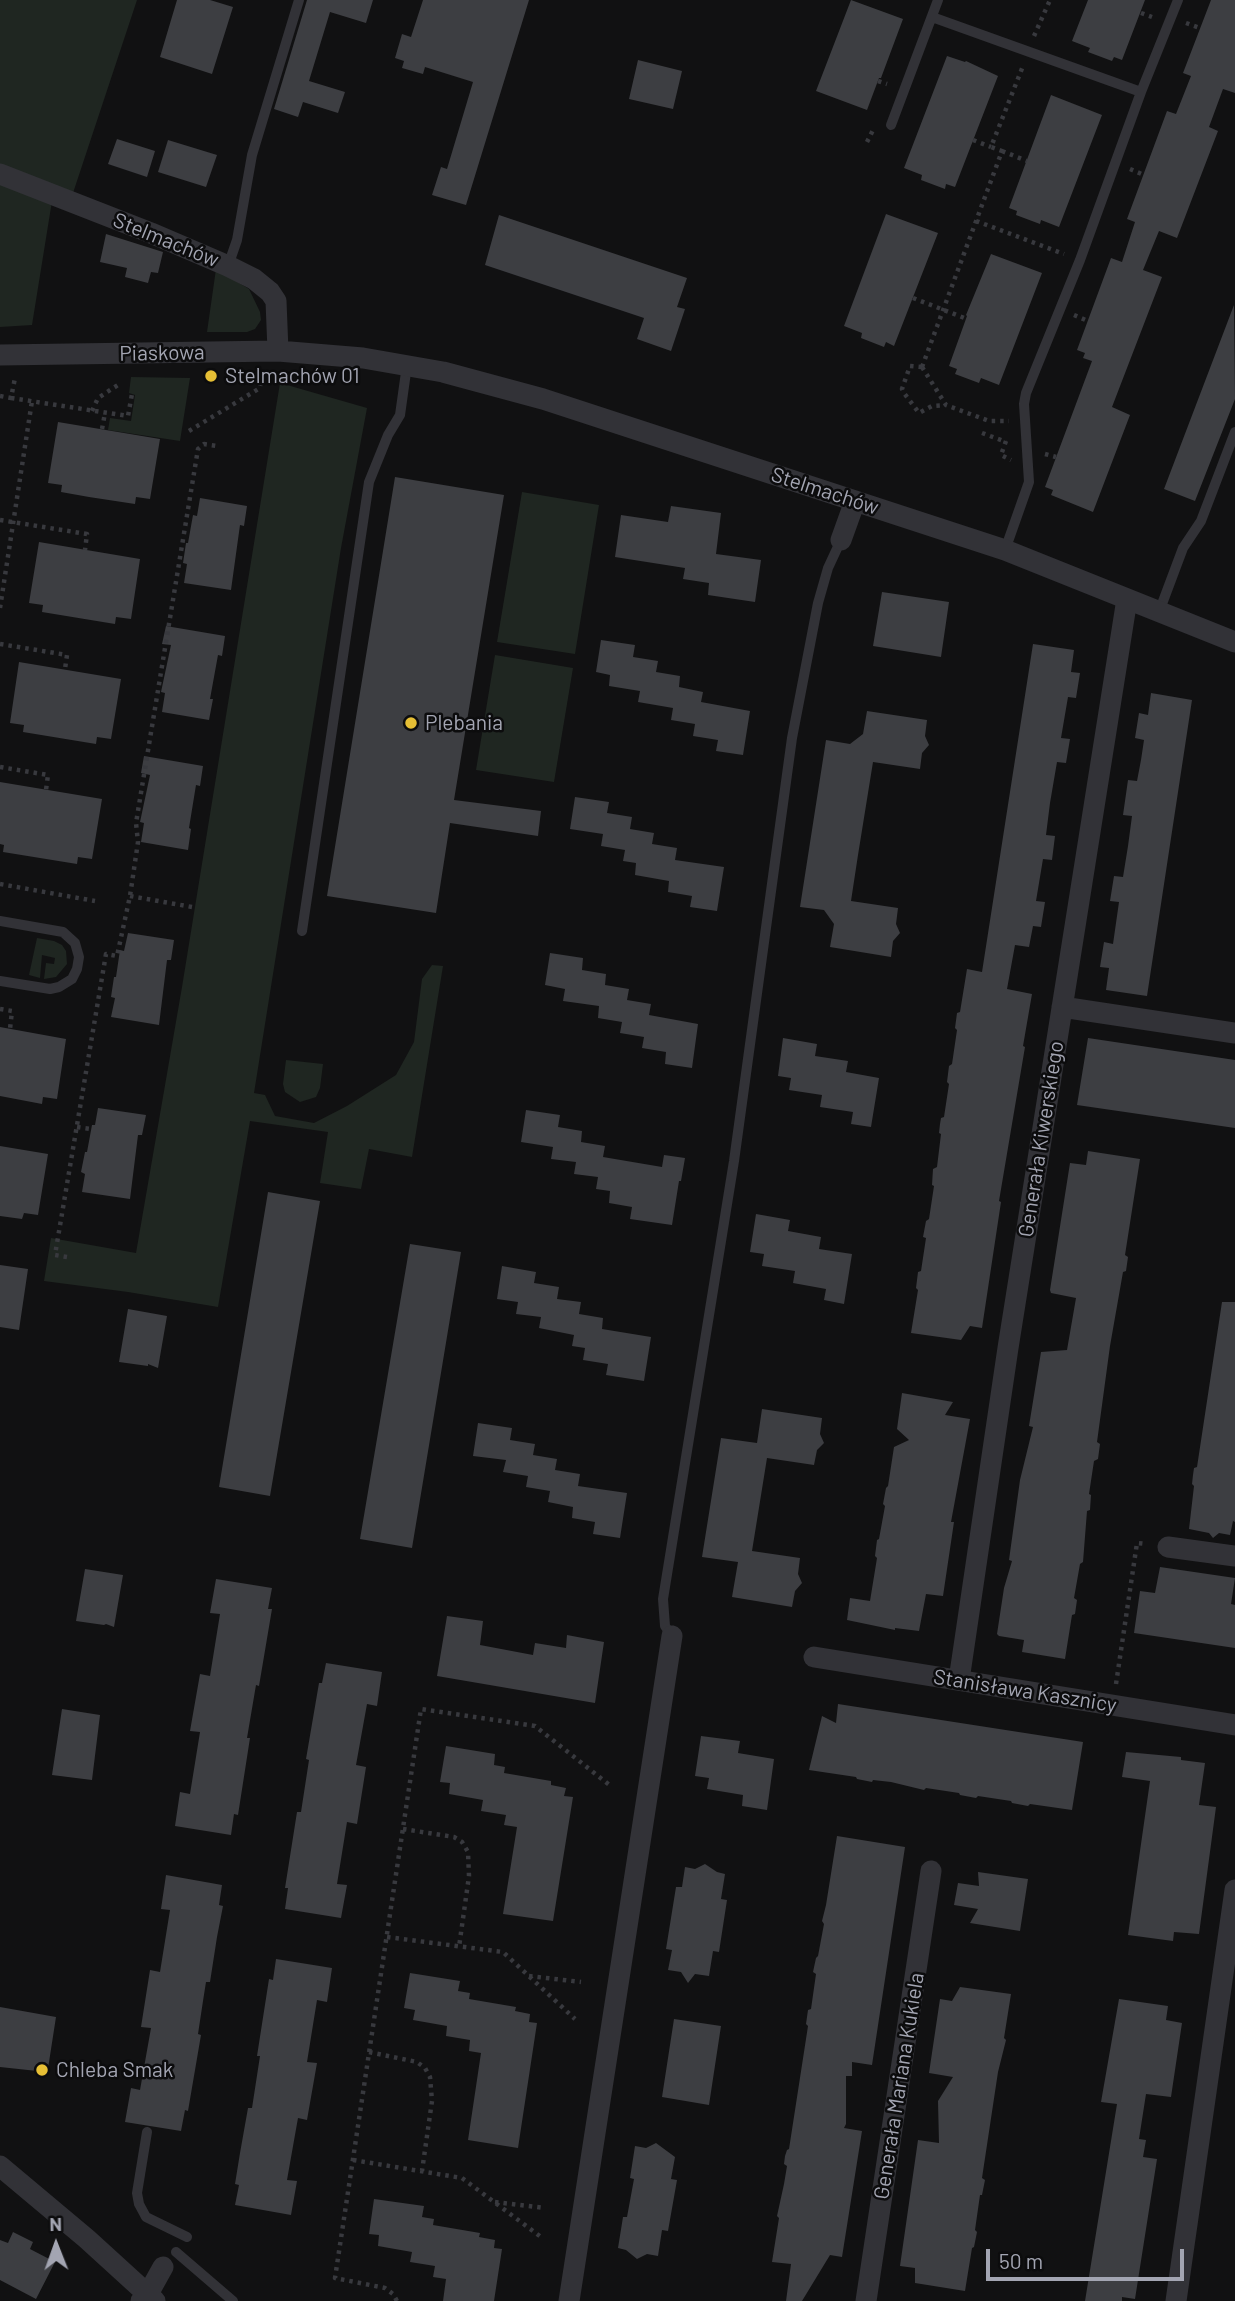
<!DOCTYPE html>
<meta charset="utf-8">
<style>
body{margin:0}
#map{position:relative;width:1235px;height:2301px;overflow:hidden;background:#111112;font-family:Barlow,sans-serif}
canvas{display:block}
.north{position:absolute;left:21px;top:2210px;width:70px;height:70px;-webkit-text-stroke:5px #0c0c0d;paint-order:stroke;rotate:359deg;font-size:19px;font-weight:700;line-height:28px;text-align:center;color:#a3a5b2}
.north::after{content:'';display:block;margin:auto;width:24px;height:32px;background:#a3a5b2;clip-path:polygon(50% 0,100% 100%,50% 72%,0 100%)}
.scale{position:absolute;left:986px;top:2249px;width:198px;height:32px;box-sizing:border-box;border:4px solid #a3a5b2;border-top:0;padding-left:9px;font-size:21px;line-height:24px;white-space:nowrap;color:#a3a5b2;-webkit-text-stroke:5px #0c0c0d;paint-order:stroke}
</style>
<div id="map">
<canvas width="1235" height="2301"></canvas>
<div class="north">N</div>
<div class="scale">50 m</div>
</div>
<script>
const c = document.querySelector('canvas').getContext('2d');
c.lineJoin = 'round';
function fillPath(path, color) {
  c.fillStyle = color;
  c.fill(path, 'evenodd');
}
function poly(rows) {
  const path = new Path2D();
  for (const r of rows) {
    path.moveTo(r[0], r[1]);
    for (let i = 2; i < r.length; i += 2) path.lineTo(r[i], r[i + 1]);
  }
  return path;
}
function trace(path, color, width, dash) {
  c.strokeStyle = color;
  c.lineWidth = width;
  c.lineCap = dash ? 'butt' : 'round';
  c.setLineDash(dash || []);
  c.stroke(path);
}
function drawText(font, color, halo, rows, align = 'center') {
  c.font = font + ' Barlow,sans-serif';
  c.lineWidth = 5;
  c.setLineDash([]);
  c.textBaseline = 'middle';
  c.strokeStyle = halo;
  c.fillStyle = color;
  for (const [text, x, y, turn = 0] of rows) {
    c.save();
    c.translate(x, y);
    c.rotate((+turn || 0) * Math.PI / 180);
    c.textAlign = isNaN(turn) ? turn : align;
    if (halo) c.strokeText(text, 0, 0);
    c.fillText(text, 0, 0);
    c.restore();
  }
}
const green = poly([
 [0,0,137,0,72,196,0,168],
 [0,182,52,201,32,325,0,327],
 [216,269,249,289,260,312,261,320,255,329,247,332,207,332],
 [131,377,190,378,180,441,108,430,110,418,131,421,135,395,129,393],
 [280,383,367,408,341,548,254,1093,265,1095,275,1116,314,1123,347,1106,396,1075,414,1042,422,979,432,965,443,966,412,1157,369,1149,361,1189,320,1183,328,1132,250,1121,218,1307,128,1292,44,1281,51,1238,136,1253,182,987],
 [522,492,599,505,575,654,497,642],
 [495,655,573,668,554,782,476,770],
 [37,938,54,941,62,945,66,951,67,964,56,977,44,979,46,963,54,964,55,958,42,955,40,978,29,975],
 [286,1060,323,1064,320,1088,316,1097,300,1102,285,1092,283,1084]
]);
const building = poly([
 [177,0,210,0,233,7,212,74,160,57],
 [307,0,373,0,366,23,330,12,309,81,345,92,338,113,303,102,298,117,274,109],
 [423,0,529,0,466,205,432,195,441,167,447,169,473,82,425,67,423,74,402,68,404,61,395,58,402,34,411,37],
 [851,0,903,19,881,78,879,78,867,110,816,91],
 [1088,0,1145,0,1122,60,1114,57,1112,61,1088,52,1090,48,1072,41],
 [1211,0,1235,0,1235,93,1223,89,1209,127,1218,131,1177,238,1159,231,1143,270,1162,277,1112,407,1130,415,1093,512,1051,495,1053,490,1045,487,1092,361,1083,358,1085,353,1077,350,1111,258,1122,262,1135,222,1127,219,1167,111,1176,114,1191,76,1183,73],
 [947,56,965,62,966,61,998,76,955,187,946,184,945,189,921,180,922,175,904,168],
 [638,60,682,71,673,109,629,99],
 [1051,95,1102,115,1059,227,1041,220,1040,224,1016,215,1017,211,1009,208],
 [117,139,155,151,147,177,108,164],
 [168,140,217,155,206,187,158,172],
 [886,214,938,233,894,346,886,342,884,347,861,338,862,333,844,326],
 [499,215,687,278,677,307,685,309,671,351,637,339,644,318,485,265],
 [106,234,163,252,158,273,151,272,148,283,125,277,127,268,100,262],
 [991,254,1042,273,999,385,981,378,979,383,955,374,957,369,949,366,967,316,966,315],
 [1234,305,1235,399,1195,501,1164,489],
 [58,422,160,439,150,499,136,497,135,504,89,497,61,492,62,485,48,483],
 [395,477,504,495,454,800,541,811,538,836,450,823,436,913,327,896],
 [200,498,247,506,244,526,240,525,231,590,184,583,187,564,183,563,186,543,188,543,193,515,197,516],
 [671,506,721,513,716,554,761,560,755,602,708,595,709,583,683,579,685,568,615,557,621,515,668,522],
 [39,542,140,559,131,619,116,617,115,624,42,612,43,605,29,603],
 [882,592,949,602,941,657,873,646],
 [166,626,225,636,222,656,218,655,210,699,213,699,209,720,162,712,165,693,161,692,171,645,162,644],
 [601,640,635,645,633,657,658,661,656,672,680,676,679,687,703,692,701,702,750,711,743,755,716,751,718,740,693,736,695,724,671,720,673,708,638,702,640,691,609,686,610,675,596,672],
 [1033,644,1074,650,1071,672,1080,673,1076,698,1068,697,1061,738,1070,739,1066,763,1057,762,1050,803,1046,835,1055,836,1052,860,1043,859,1036,901,1045,902,1041,927,1033,926,1029,947,1015,945,1007,989,1032,994,1023,1046,1025,1047,999,1201,1001,1202,982,1328,970,1326,961,1340,911,1333,918,1290,916,1288,918,1272,921,1271,926,1238,923,1237,926,1221,929,1219,934,1186,932,1185,933,1169,937,1167,941,1134,939,1133,940,1124,941,1118,944,1117,949,1084,947,1082,949,1066,952,1064,957,1030,955,1028,957,1013,960,1012,967,969,982,972],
 [19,662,121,679,111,739,97,737,96,744,23,732,24,725,10,723],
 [1151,693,1192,700,1147,996,1106,990,1109,968,1100,967,1104,942,1113,944,1119,902,1110,901,1114,876,1123,877,1128,846,1132,816,1123,815,1128,780,1137,781,1141,760,1144,740,1135,738,1139,713,1148,715],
 [867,711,927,720,925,736,929,745,922,753,920,769,873,762,858,855,851,901,898,908,896,924,900,933,893,941,891,957,830,947,834,924,824,910,800,907,826,740,850,744,863,734],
 [144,756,203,766,200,786,196,785,189,828,191,829,188,850,141,842,144,823,140,822,150,775,141,773],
 [0,782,102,799,92,859,78,857,77,864,3,852,4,845,0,844],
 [575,797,609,802,607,813,632,817,630,829,654,833,652,844,677,848,675,860,724,867,717,911,690,907,692,896,668,892,669,881,635,875,636,863,623,861,625,850,601,846,603,834,570,829],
 [128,933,174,940,171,960,167,960,159,1025,111,1017,115,998,111,997,114,977,116,977,120,950,124,951],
 [550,953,583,958,582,970,606,974,605,985,629,989,627,1000,651,1004,649,1015,698,1024,692,1068,665,1064,666,1052,642,1048,644,1037,620,1033,622,1022,598,1018,599,1006,563,1001,565,989,545,985],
 [0,1027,66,1039,57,1099,43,1097,42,1104,0,1096],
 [783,1038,817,1044,815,1056,848,1061,846,1072,879,1078,871,1127,851,1124,853,1112,820,1107,822,1095,789,1090,791,1078,778,1076],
 [1088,1038,1235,1060,1235,1128,1077,1105],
 [98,1108,146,1115,142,1135,138,1135,130,1199,82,1192,85,1174,81,1172,85,1152,87,1152,92,1125,95,1125],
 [526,1110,560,1115,558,1127,582,1131,581,1142,605,1146,603,1157,662,1167,664,1155,685,1158,681,1181,679,1181,672,1225,630,1219,632,1207,609,1203,610,1191,596,1189,598,1177,574,1174,576,1162,551,1159,553,1147,521,1142],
 [0,1146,48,1154,38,1215,24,1213,22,1219,0,1216],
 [1088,1151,1140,1159,1125,1255,1128,1257,1126,1271,1123,1272,1110,1346,1097,1442,1100,1444,1098,1459,1094,1461,1089,1494,1091,1495,1090,1510,1087,1511,1083,1562,1080,1564,1074,1598,1077,1600,1075,1614,1072,1615,1065,1659,1022,1652,1024,1640,999,1636,997,1634,1004,1588,1012,1561,1009,1560,1020,1480,1033,1427,1029,1426,1041,1352,1067,1350,1076,1298,1051,1293,1050,1290,1070,1163,1086,1165],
 [268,1192,320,1201,270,1496,219,1487],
 [756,1214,790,1220,788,1231,821,1237,819,1249,852,1254,844,1304,824,1300,826,1289,793,1283,795,1271,762,1266,764,1254,750,1252],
 [410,1244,461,1252,412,1548,360,1539],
 [0,1265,28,1269,19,1330,0,1327],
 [502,1266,536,1272,534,1283,559,1287,557,1299,581,1302,579,1314,603,1318,602,1329,651,1337,644,1381,606,1375,608,1364,583,1360,585,1348,572,1346,574,1335,539,1328,541,1317,516,1314,518,1302,497,1299],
 [1222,1302,1235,1302,1235,1522,1233,1521,1230,1535,1219,1533,1213,1538,1209,1533,1189,1529,1194,1486,1192,1484,1193,1475,1194,1468,1197,1467],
 [128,1309,167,1316,158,1368,148,1364,148,1366,119,1362],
 [902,1393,953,1402,945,1415,970,1419,951,1522,954,1522,943,1596,926,1594,919,1631,895,1628,895,1630,847,1620,850,1598,870,1601,877,1558,875,1556,877,1540,879,1539,885,1506,883,1504,886,1488,888,1486,894,1447,909,1440,897,1429],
 [762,1409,822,1418,820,1434,824,1443,817,1450,814,1465,767,1458,752,1551,800,1558,798,1574,802,1583,795,1591,792,1607,732,1597,738,1562,702,1557,721,1438,757,1443],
 [478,1423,512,1428,510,1440,535,1444,533,1455,557,1459,555,1470,580,1474,578,1486,627,1493,620,1538,593,1534,595,1522,572,1518,573,1507,548,1502,550,1491,526,1487,528,1476,503,1472,506,1460,473,1456],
 [1160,1567,1235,1578,1231,1604,1235,1605,1235,1648,1134,1633,1140,1591,1155,1593],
 [85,1569,123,1575,114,1627,106,1624,104,1625,76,1621],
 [216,1579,272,1588,268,1609,272,1609,259,1686,256,1685,247,1738,250,1738,238,1815,234,1814,231,1835,175,1826,180,1792,190,1794,200,1732,190,1731,200,1674,210,1676,220,1614,210,1613],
 [447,1616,483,1621,480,1645,533,1655,535,1643,566,1648,567,1635,604,1642,595,1703,437,1676],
 [326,1663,382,1672,377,1706,367,1704,356,1765,366,1767,357,1824,347,1822,337,1884,347,1885,341,1918,285,1909,288,1888,285,1888,297,1812,301,1812,309,1760,306,1759,319,1683,322,1683],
 [838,1704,1083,1742,1072,1810,1030,1804,1028,1806,1012,1803,1011,1801,978,1796,976,1798,960,1795,959,1793,926,1788,924,1790,891,1782,873,1780,872,1782,857,1779,856,1777,809,1770,822,1716,836,1723],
 [62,1709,100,1715,92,1780,52,1775],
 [701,1736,740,1741,738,1753,774,1759,767,1810,742,1806,743,1795,707,1789,709,1778,695,1776],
 [446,1746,495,1754,494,1765,505,1767,504,1773,551,1781,551,1785,566,1788,564,1796,573,1797,553,1921,503,1914,517,1827,504,1825,506,1815,481,1811,483,1800,449,1794,450,1783,440,1782],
 [1126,1752,1181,1757,1181,1760,1205,1763,1199,1805,1216,1807,1199,1934,1174,1932,1173,1941,1128,1935,1150,1781,1122,1777],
 [837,1836,905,1847,872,2065,852,2062,852,2076,846,2076,846,2124,844,2128,862,2131,842,2257,830,2255,802,2301,786,2301,791,2264,772,2262,779,2218,777,2216,784,2184,787,2166,784,2164,785,2156,787,2150,789,2149,808,2026,806,2024,808,2010,811,2009,816,1974,813,1972,816,1958,818,1956,824,1924,822,1921,826,1905],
 [705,1864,717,1872,725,1874,721,1899,727,1900,719,1952,713,1951,709,1976,695,1974,688,1983,681,1972,668,1970,672,1950,666,1949,676,1887,682,1887,685,1867,695,1869],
 [978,1872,1028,1879,1020,1931,970,1923,978,1909,954,1905,958,1883,979,1886],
 [166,1875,222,1885,219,1905,223,1906,217,1937,210,1982,206,1982,203,2001,198,2034,201,2035,188,2111,185,2110,181,2131,125,2122,131,2088,140,2090,151,2028,141,2027,150,1970,160,1972,170,1910,161,1909],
 [276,1959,332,1968,327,2002,317,2000,307,2062,317,2063,307,2120,298,2118,287,2180,297,2181,291,2215,235,2205,239,2185,235,2184,240,2153,248,2108,252,2108,260,2056,257,2056,269,1979,273,1980],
 [410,1973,460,1981,458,1991,470,1993,469,1999,516,2007,515,2011,530,2014,529,2022,537,2023,518,2148,468,2140,481,2053,469,2051,470,2040,446,2036,447,2026,413,2020,415,2010,404,2008],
 [960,1987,1011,1994,1004,2038,1006,2040,998,2072,982,2178,985,2180,982,2195,980,2195,975,2230,977,2232,974,2247,972,2248,965,2291,915,2283,915,2268,900,2266,918,2140,939,2143,938,2101,953,2077,929,2073,940,1999,952,2001],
 [1119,1999,1168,2006,1166,2020,1182,2023,1171,2097,1146,2094,1139,2139,1146,2140,1143,2157,1157,2159,1135,2299,1122,2297,1122,2301,1085,2301,1117,2104,1101,2102],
 [0,2007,56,2017,47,2075,37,2071,0,2067],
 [674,2019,721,2026,709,2105,662,2097],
 [656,2143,675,2157,671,2179,677,2180,668,2231,662,2230,658,2256,647,2254,637,2259,626,2250,618,2248,623,2217,627,2217,634,2179,630,2178,635,2146,646,2148],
 [374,2199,424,2206,422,2217,434,2219,433,2225,480,2233,479,2237,495,2240,494,2248,502,2249,494,2301,443,2301,446,2279,433,2277,435,2266,410,2262,412,2252,378,2246,379,2235,369,2234],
 [13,2232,33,2242,30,2249,55,2262,36,2299,0,2280,0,2240,8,2243]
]);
const path = poly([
 [1141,13,1152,17],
 [1186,23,1200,28],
 [1034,36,1050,0],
 [878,81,887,84],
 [973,140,991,147],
 [867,142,874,128],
 [1002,151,1027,161],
 [1130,169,1144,175],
 [976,221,1064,254],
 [913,298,967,319],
 [1074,315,1088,321],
 [922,367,1002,151,991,147,1023,66],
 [922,367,946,405,989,421,1009,421],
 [922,367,910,366,902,389,904,393,919,413,932,406,946,405],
 [0,396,11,398,15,378],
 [11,398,128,416,132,394],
 [92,411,98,398,121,383],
 [102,429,105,413],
 [189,431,260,388,262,374],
 [982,433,1006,442],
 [1006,441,1001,455,1011,460],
 [1045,454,1056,457],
 [0,520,87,534,85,550],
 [0,608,32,401],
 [0,644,67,655,65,669],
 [0,767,48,775,46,790],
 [0,884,95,901],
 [130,896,192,907],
 [0,1009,12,1011,10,1029],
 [77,1127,91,1129],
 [67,1257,55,1255,106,954,117,956,130,896,138,842,136,823,198,449,204,444,217,446],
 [1116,1684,1137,1543,1146,1544],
 [403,1829,454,1837,462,1842,468,1852,469,1876,459,1947],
 [387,1937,503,1952,575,2019],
 [529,1976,581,1982],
 [369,2052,417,2062,425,2068,430,2077,432,2101,422,2171],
 [353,2160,462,2178,541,2237],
 [495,2202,545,2208],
 [397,2301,393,2294,385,2288,335,2278,421,1709,535,1726,612,1787]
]);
const service = poly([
 [932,17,1141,92],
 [891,125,938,0],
 [228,266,237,240,252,155,299,0],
 [1005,550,1029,482,1024,404,1026,393,1080,260,1141,92,1178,0],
 [1159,612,1183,548,1201,521,1235,432],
 [0,921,63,932,75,943,79,957,77,969,72,979,59,987,50,989,0,981],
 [302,931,369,482,388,435,400,415,407,365],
 [672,1636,665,1626,663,1599,734,1161,792,738,818,603,828,568,841,540],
 [147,2132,137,2193,139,2204,146,2217,187,2237],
 [176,2252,233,2301]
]);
const minor = poly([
 [0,174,151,233,228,266,254,279,270,292,276,301,278,351],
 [0,355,278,351,363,358,443,372,543,399,1005,550,1235,642],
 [841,540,855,501],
 [1062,1007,1235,1033],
 [1168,1547,1235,1556],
 [814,1657,1235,1725],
 [959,1680,1008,1348,1127,599],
 [0,2166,87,2239,155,2301],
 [141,2301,148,2294,163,2267],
 [569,2301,672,1636],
 [866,2301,931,1871],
 [1176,2301,1235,1890]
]);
const markers = [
 [211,376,7,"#e6bf35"],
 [411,723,7,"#e6bf35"],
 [42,2070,7,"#e6bf35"]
];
const streetNames = [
 ["Stelmachów",166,240,22],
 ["Piaskowa",162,353,-1],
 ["Stelmachów",825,491,18],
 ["Generała Kiwerskiego",1041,1139,-81],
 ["Stanisława Kasznicy",1025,1691,9],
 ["Generała Mariana Kukiela",899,2086,-81]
];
const poiNames = [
 ["Stelmachów 01",225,376],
 ["Plebania",425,723],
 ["Chleba Smak",56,2070]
];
fillPath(green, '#1f2621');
fillPath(building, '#3d3e42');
trace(path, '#38393e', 4.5, [3.5, 5]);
trace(service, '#323237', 10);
trace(minor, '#323237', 21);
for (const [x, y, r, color] of markers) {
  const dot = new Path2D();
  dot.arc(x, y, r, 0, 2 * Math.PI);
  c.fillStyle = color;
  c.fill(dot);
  trace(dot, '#0c0c0d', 2.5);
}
drawText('21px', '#a3a5b2', '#0c0c0d', streetNames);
drawText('21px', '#a3a5b2', '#0c0c0d', poiNames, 'left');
</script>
